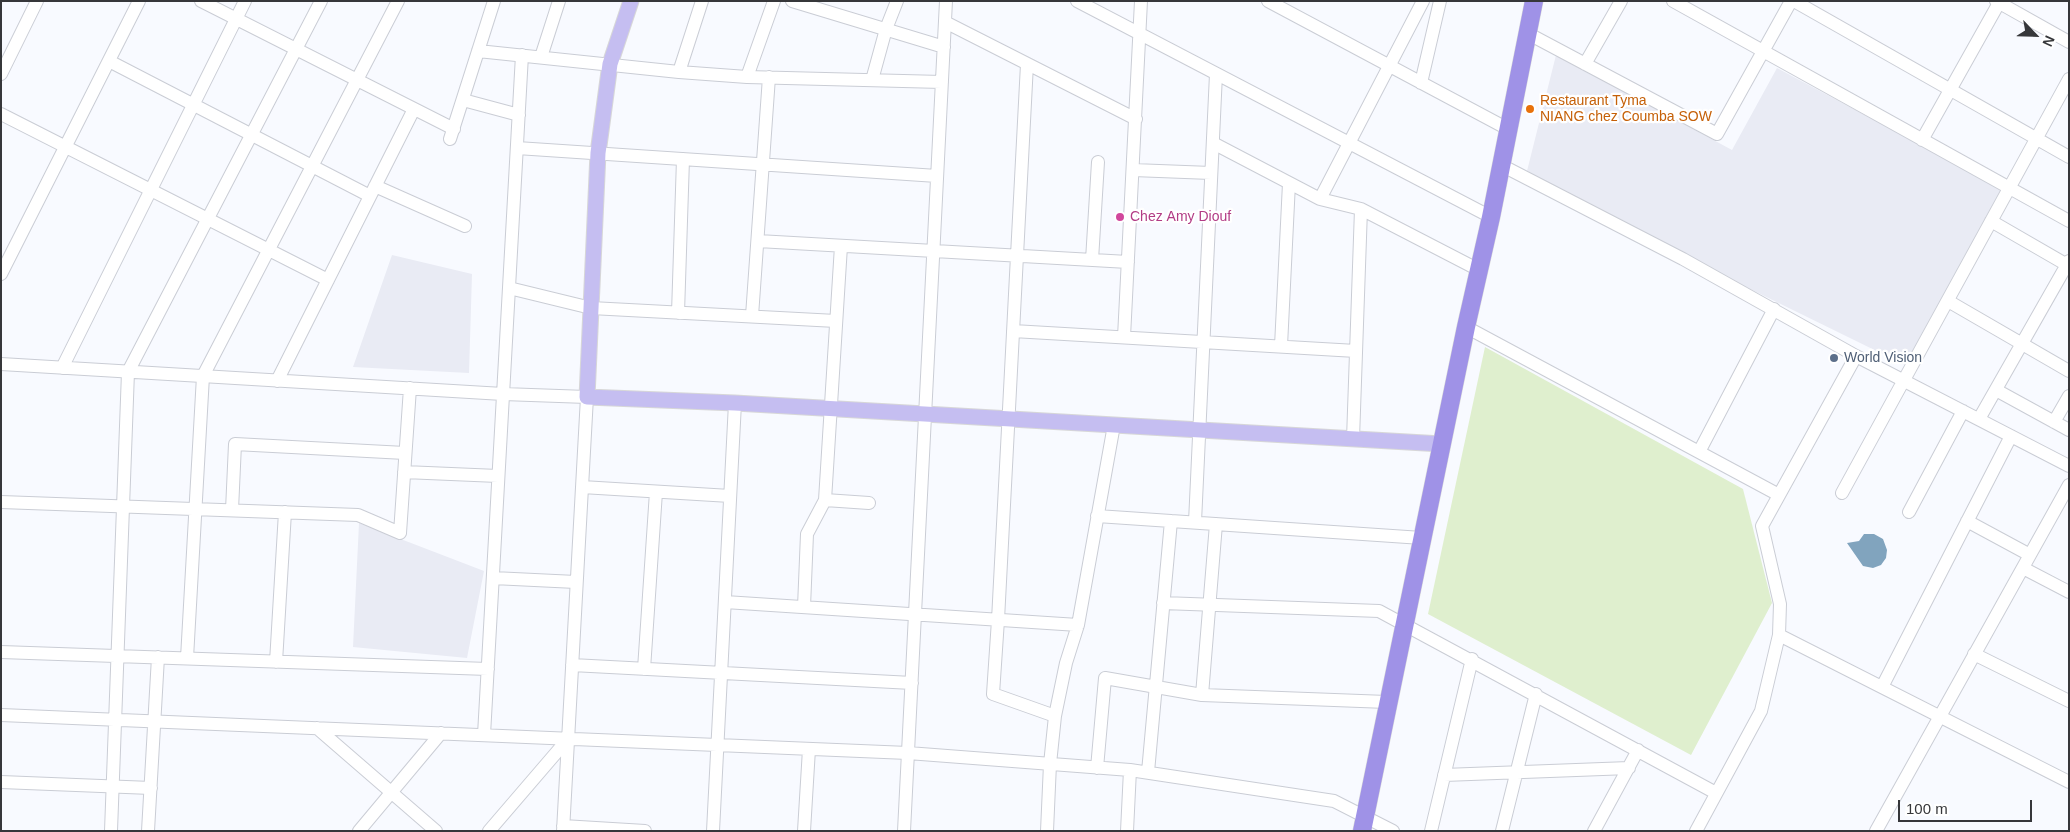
<!DOCTYPE html>
<style>
body{margin:0}
#map{position:relative;width:2070px;height:832px;overflow:hidden;background:#f8faff;font-family:Helvetica,sans-serif}
canvas{display:block}
.frame{position:absolute;inset:0;border:2px solid #36373a;pointer-events:none}
.north{position:absolute;left:2010px;top:10px;width:50px;height:50px;-webkit-text-stroke:4px #fff;paint-order:stroke;rotate:114deg;font-size:14px;font-weight:700;line-height:20px;text-align:center;color:#36373a}
.north::after{content:'';display:block;margin:auto;width:18px;height:22px;background:#36373a;clip-path:polygon(50% 0,100% 100%,50% 72%,0 100%)}
.scale{position:absolute;left:1898px;top:800px;width:134px;height:22px;box-sizing:border-box;border:2px solid #36373a;border-top:0;padding-left:6px;font-size:15px;line-height:18px;white-space:nowrap;color:#36373a;-webkit-text-stroke:4px #fff;paint-order:stroke}
</style>
<div id="map">
<canvas width="2070" height="832"></canvas>
<div class="frame"></div>
<div class="north">N</div>
<div class="scale">100 m</div>
</div>
<script>
const c = document.querySelector('canvas').getContext('2d');
c.lineJoin = 'round';
function fillPath(path, color) {
  c.fillStyle = color;
  c.fill(path, 'evenodd');
}
function poly(rows) {
  const path = new Path2D();
  for (const r of rows) {
    path.moveTo(r[0], r[1]);
    for (let i = 2; i < r.length; i += 2) path.lineTo(r[i], r[i + 1]);
  }
  return path;
}
function trace(path, color, width, dash) {
  c.strokeStyle = color;
  c.lineWidth = width;
  c.lineCap = dash ? 'butt' : 'round';
  c.setLineDash(dash || []);
  c.stroke(path);
}
function drawText(font, color, halo, rows, align = 'center') {
  c.font = font + ' Helvetica,sans-serif';
  c.lineWidth = 4.5;
  c.setLineDash([]);
  c.textBaseline = 'middle';
  c.strokeStyle = halo;
  c.fillStyle = color;
  for (const [text, x, y, turn = 0] of rows) {
    c.save();
    c.translate(x, y);
    c.rotate((+turn || 0) * Math.PI / 180);
    c.textAlign = isNaN(turn) ? turn : align;
    if (halo) c.strokeText(text, 0, 0);
    c.fillText(text, 0, 0);
    c.restore();
  }
}
const built = poly([
 [1556,55,1732,150,1777,68,2003,189,1905,365,1744,286,1527,171],
 [392,255,472,274,469,373,353,367],
 [359,523,484,571,467,658,353,647]
]);
const green = poly([
 [1485,347,1743,489,1772,603,1691,755,1428,614]
]);
const water = poly([
 [1864,534,1874,534,1883,539,1887,550,1886,558,1881,565,1873,568,1863,566,1847,543,1859,541]
]);
const minor = poly([
 [201,1,454,129],
 [792,1,944,47],
 [1077,1,1491,217],
 [1268,1,1508,129],
 [1673,1,2069,221],
 [1794,1,2069,157],
 [1996,1,2069,42],
 [945,22,1136,119],
 [1527,33,1717,134,1791,1],
 [478,51,679,72,747,77,942,82],
 [541,57,559,1],
 [109,61,370,196],
 [1027,64,998,620,993,694,1055,716],
 [1585,64,1621,1],
 [679,72,702,1],
 [1,74,37,1],
 [747,77,774,1],
 [872,80,886,29,897,1],
 [1421,83,1440,1],
 [463,100,519,115],
 [1,114,328,280],
 [450,139,494,1],
 [1922,140,2000,1],
 [1213,143,1320,199,1361,209,1479,270],
 [517,148,937,176],
 [1501,165,1683,259,1856,356,2069,466],
 [1133,170,1211,173],
 [375,186,465,226],
 [1320,199,1423,1],
 [1991,221,2069,266],
 [758,241,1128,262],
 [1092,260,1098,162],
 [1,274,139,1],
 [509,288,591,308,836,321],
 [1948,301,2069,371],
 [678,313,683,159],
 [752,316,769,77],
 [1466,327,1779,495],
 [1013,331,1356,351],
 [1124,337,1141,1],
 [1281,346,1289,183],
 [1,364,503,394,587,397,563,831],
 [62,368,245,1],
 [277,381,414,109],
 [1996,390,2069,430],
 [1979,419,2069,261],
 [2054,422,2069,396],
 [1353,439,1361,209],
 [1699,452,1774,309],
 [404,472,498,476],
 [582,487,730,496],
 [1842,493,2069,79],
 [825,500,869,503],
 [1,502,358,515,400,533,410,388],
 [232,510,235,444,405,453],
 [1909,512,1963,411],
 [1097,516,1422,538],
 [1967,521,2030,555],
 [1195,522,1216,74],
 [2023,568,2069,592],
 [493,578,576,582],
 [725,602,1078,625],
 [1163,603,1379,611,1716,793],
 [804,607,807,534,825,500,841,246],
 [1779,635,2069,782],
 [1,652,488,669],
 [1974,654,2069,701],
 [187,658,203,376,398,1],
 [276,662,285,512],
 [572,665,912,683],
 [644,669,656,492],
 [1882,687,2011,436],
 [1202,695,1216,524],
 [1,715,908,753,1130,770,1334,801,1393,831],
 [317,728,436,831],
 [484,735,522,55],
 [1097,768,1105,678,1202,695,1387,702],
 [1148,772,1171,521],
 [1444,775,1629,768],
 [1,782,151,788],
 [563,826,645,831],
 [111,831,128,372,321,1],
 [148,831,158,657],
 [359,831,441,733],
 [489,831,568,739],
 [713,831,735,403],
 [804,831,809,749],
 [904,831,946,1],
 [1047,831,1050,764,1055,716,1066,663,1078,625,1114,425],
 [1127,831,1130,770],
 [1431,831,1472,659],
 [1502,831,1536,694],
 [1594,831,1638,750],
 [1696,831,1761,711,1779,635,1780,604,1762,526,1856,356],
 [1876,831,2069,485]
]);
const major = poly([
 [631,1,610,64,598,153,587,397,735,403,1442,444]
]);
const highway = poly([
 [1362,831,1466,327,1491,217,1534,1]
]);
const markers = [
 [1530,109,5,"#e8710a"],
 [1120,217,5,"#d1479c"],
 [1834,358,5,"#5c6f8a"]
];
const foodNames = [
 ["Restaurant Tyma",1540,101],
 ["NIANG chez Coumba SOW",1540,117]
];
const hotelNames = [
 ["Chez Amy Diouf",1130,217]
];
const serviceNames = [
 ["World Vision",1844,358]
];
fillPath(built, '#e9ebf4');
fillPath(green, '#dfefce');
fillPath(water, '#81a4be');
trace(minor, '#cacdd5', 14);
trace(major, '#d7d7d8', 17);
trace(highway, '#d7d7d8', 19);
trace(minor, '#fff', 12);
trace(major, '#c5bef1', 15);
trace(highway, '#9f92e7', 18);
for (const [x, y, r, color] of markers) {
  const dot = new Path2D();
  dot.arc(x, y, r, 0, 2 * Math.PI);
  c.fillStyle = color;
  c.fill(dot);
  trace(dot, '#fff', 2);
}
drawText('14px', '#c56008', '#fff', foodNames, 'left');
drawText('14px', '#b23c85', '#fff', hotelNames, 'left');
drawText('14px', '#4e5e75', '#fff', serviceNames, 'left');
</script>
